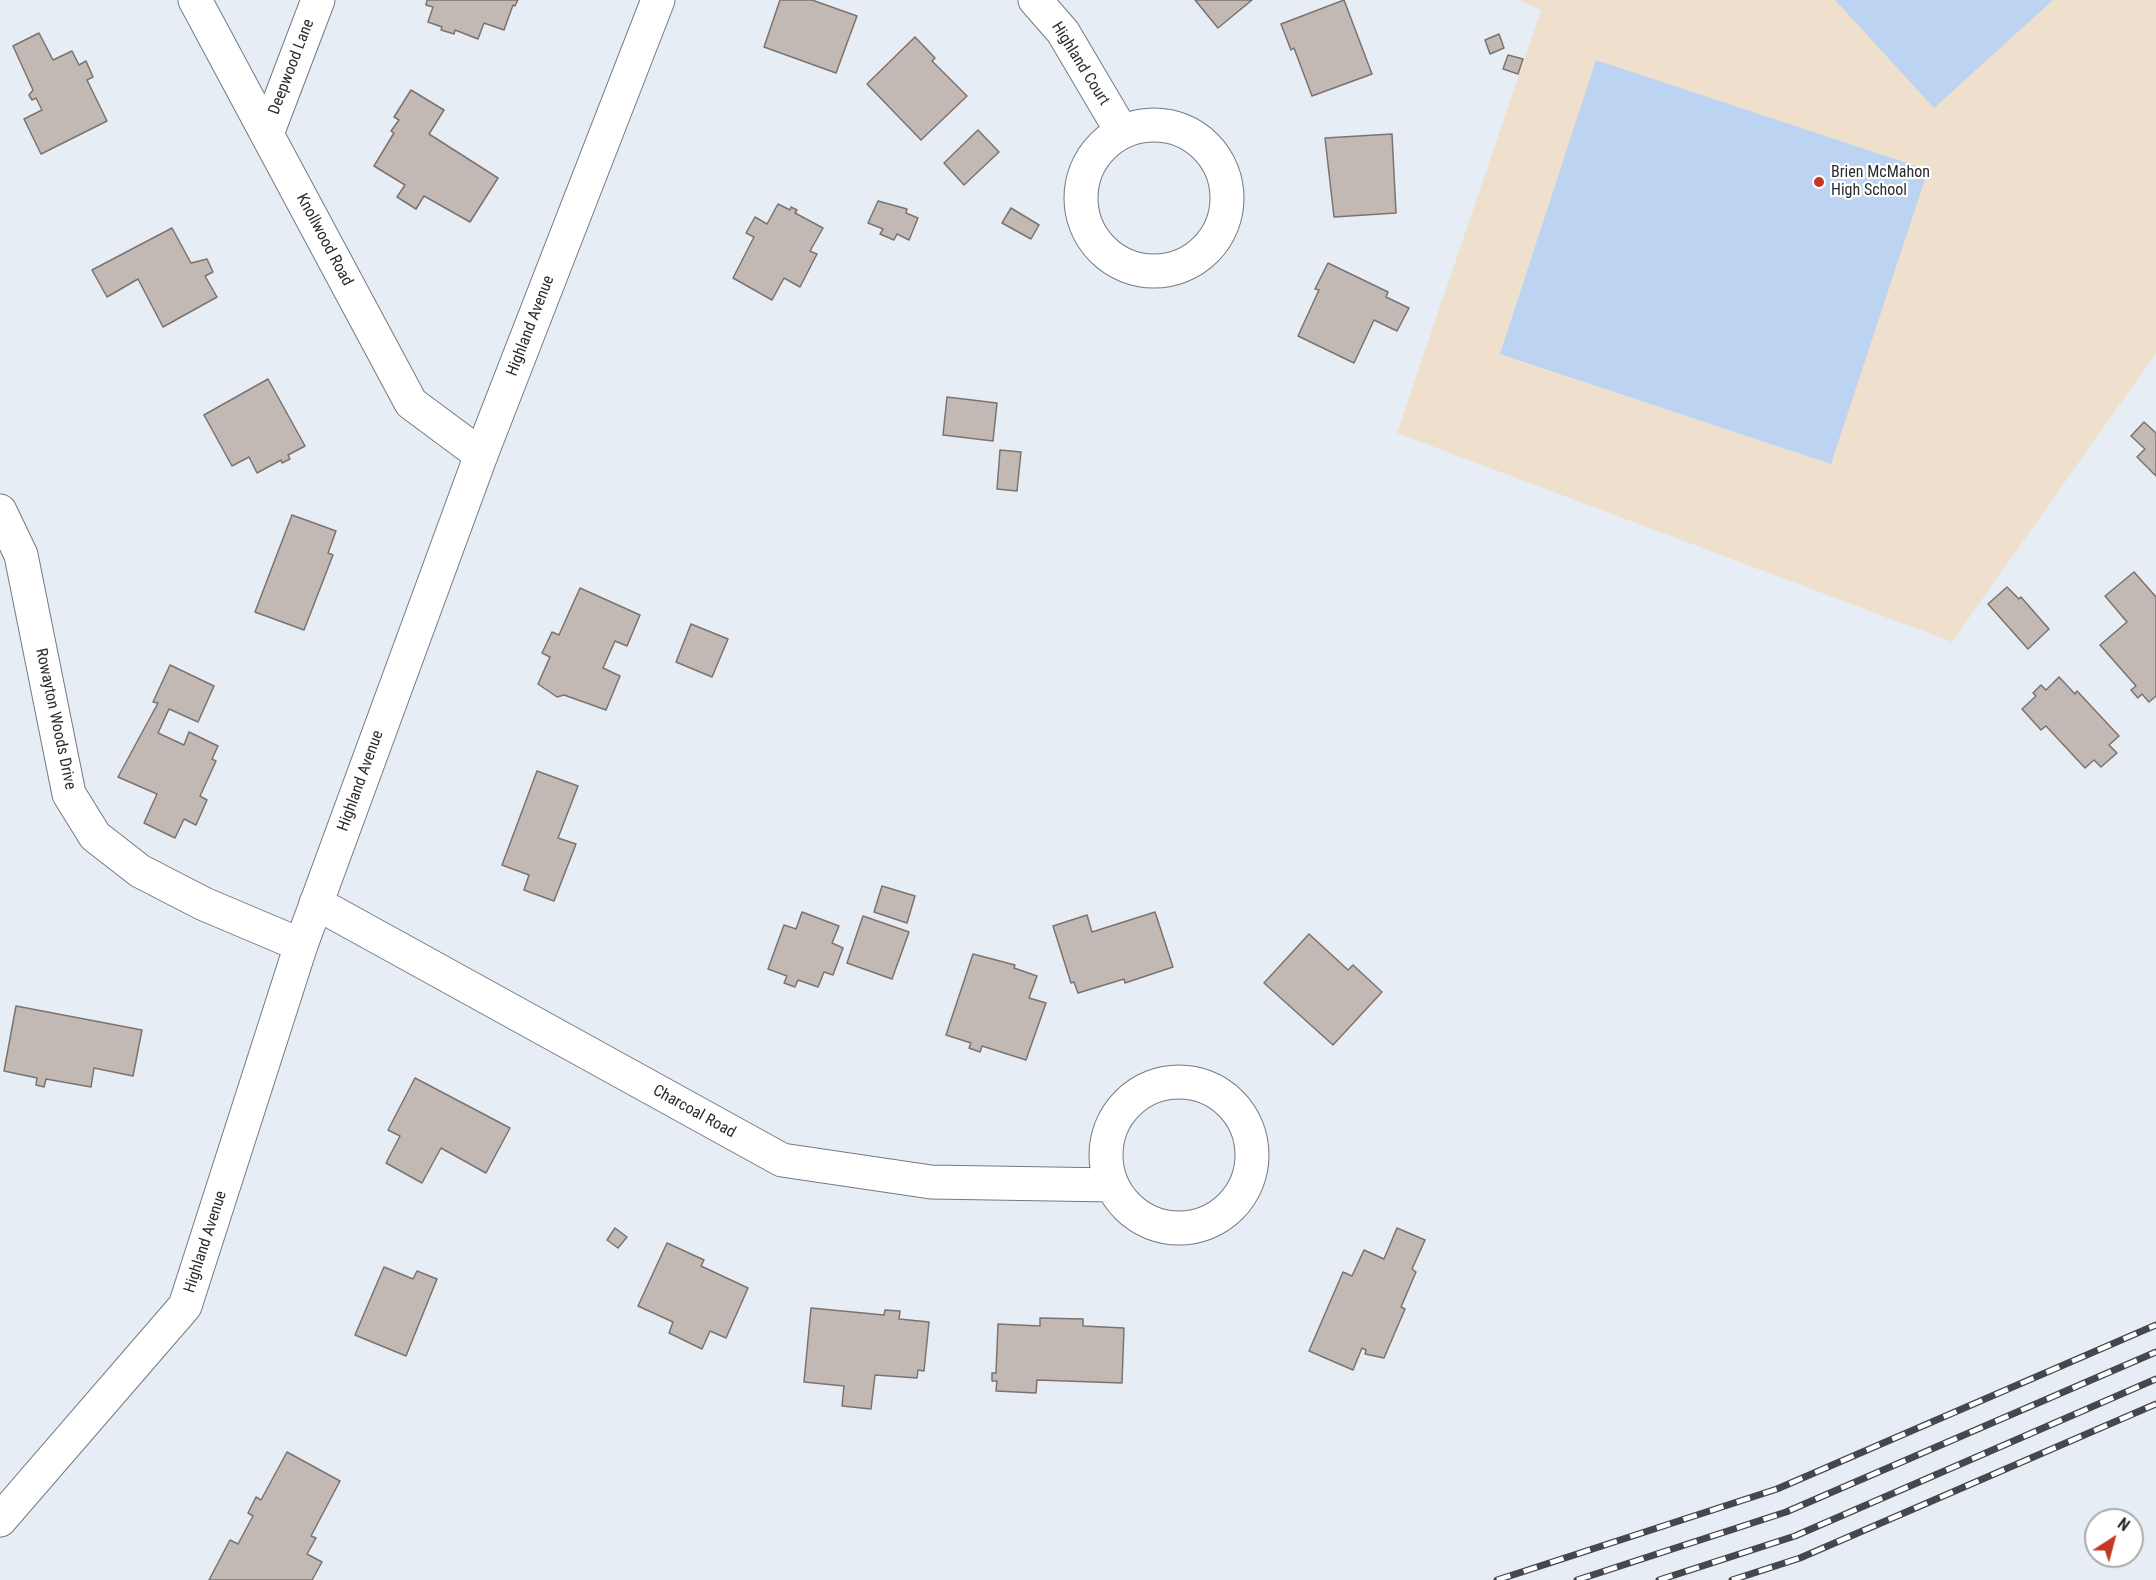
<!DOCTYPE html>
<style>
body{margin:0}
#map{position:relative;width:2156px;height:1580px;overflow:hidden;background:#e6edf5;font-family:"Roboto Condensed",sans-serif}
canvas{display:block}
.north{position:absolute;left:2084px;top:1508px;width:60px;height:60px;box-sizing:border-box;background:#fff;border:2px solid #a9abac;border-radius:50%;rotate:36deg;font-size:16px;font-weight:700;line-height:24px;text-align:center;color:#292c2f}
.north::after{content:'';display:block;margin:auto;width:21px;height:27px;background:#c33723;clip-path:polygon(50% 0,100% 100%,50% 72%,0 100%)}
</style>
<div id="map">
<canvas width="2156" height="1580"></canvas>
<div class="north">N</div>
</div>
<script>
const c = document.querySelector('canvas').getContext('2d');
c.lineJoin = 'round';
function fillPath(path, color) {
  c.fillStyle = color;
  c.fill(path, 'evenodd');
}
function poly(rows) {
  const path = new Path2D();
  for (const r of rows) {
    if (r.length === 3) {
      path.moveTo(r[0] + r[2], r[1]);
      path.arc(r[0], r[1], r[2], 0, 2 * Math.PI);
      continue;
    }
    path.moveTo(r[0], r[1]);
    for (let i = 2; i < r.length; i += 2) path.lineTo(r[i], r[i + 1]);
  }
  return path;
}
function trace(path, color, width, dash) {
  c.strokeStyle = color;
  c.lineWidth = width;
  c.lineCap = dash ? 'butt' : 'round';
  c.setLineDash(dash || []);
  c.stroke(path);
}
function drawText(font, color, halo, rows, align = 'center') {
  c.font = font + ' "Roboto Condensed",sans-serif';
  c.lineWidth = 4.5;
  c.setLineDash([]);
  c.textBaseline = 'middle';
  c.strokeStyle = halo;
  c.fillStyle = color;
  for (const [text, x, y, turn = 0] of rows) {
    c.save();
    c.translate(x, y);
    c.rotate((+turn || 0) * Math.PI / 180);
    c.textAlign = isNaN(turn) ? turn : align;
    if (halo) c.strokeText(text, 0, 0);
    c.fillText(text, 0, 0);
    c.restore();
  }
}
const education = poly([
 [1518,0,2156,0,2156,353,1952,642,1397,433,1541,10]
]);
const green = poly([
 [1835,0,2053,0,1934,108],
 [1596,60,1928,170,1831,464,1500,354]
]);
const building = poly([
 [427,0,518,0,515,6,513,5,504,30,484,23,478,39,455,30,454,34,441,30,442,27,428,22,433,7,426,5,427,0],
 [780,0,812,0,857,16,836,73,764,47,780,0],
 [1195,0,1252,0,1218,28,1195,0],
 [1344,0,1372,74,1312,96,1294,48,1291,50,1281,24,1344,0],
 [39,33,53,60,72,51,79,65,86,61,93,77,87,80,107,121,41,154,24,119,42,110,36,98,32,100,29,95,33,90,13,46,39,33],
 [1499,34,1504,48,1490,54,1485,40,1499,34],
 [915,37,935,58,932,61,967,96,921,140,867,84,915,37],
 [1508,55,1523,59,1518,74,1503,69,1508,55],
 [411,90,444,110,429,134,498,178,470,222,424,196,416,209,397,197,405,185,374,166,394,133,391,131,399,120,394,117,411,90],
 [978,130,999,152,964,185,944,163,978,130],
 [1392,134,1396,213,1334,217,1325,138,1392,134],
 [878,201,907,209,906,213,918,218,909,240,897,234,894,240,880,234,883,229,868,223,878,201],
 [778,204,790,210,791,207,797,210,795,213,823,228,810,251,817,254,800,287,784,278,772,300,733,278,754,237,746,233,755,217,767,224,778,204],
 [1011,208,1039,225,1031,239,1002,223,1011,208],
 [172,228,191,263,207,259,213,272,205,276,217,297,163,327,138,279,107,297,92,270,172,228],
 [1328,263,1388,292,1386,297,1409,308,1397,331,1374,320,1354,363,1298,336,1319,290,1315,289,1328,263],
 [268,379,305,446,288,455,290,459,282,463,281,460,257,473,249,457,232,466,204,415,268,379],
 [947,397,997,403,993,441,943,435,947,397],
 [2144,422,2156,433,2156,476,2137,457,2145,449,2131,436,2144,422],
 [1000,450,1021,452,1017,491,997,489,1000,450],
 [292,515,336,531,328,553,333,555,304,630,255,612,292,515],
 [2134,572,2156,597,2156,696,2149,702,2142,694,2138,698,2131,690,2136,686,2100,645,2127,622,2105,596,2134,572],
 [2007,587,2019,599,2021,597,2049,629,2028,649,1988,604,2007,587],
 [580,588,640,615,627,646,615,641,603,668,620,676,606,710,564,695,557,697,538,684,550,657,542,653,552,632,559,635,580,588],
 [691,624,728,639,712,677,676,662,691,624],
 [170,665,214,686,198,722,169,709,158,733,184,745,189,732,218,746,212,759,216,761,200,796,207,800,196,825,184,819,175,838,144,823,157,794,118,777,158,703,153,702,170,665],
 [2059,677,2075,694,2077,691,2119,736,2109,745,2117,753,2101,767,2094,760,2085,768,2046,726,2041,730,2022,709,2036,696,2033,693,2041,685,2046,690,2059,677],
 [537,771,578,786,558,838,576,844,554,901,524,890,529,875,502,865,537,771],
 [882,886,915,896,907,923,874,912,882,886],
 [802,912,839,926,832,943,843,948,833,975,824,972,818,987,798,980,795,987,784,983,787,976,768,969,784,925,796,929,802,912],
 [1155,912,1173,967,1125,983,1124,979,1078,993,1074,982,1071,983,1053,926,1087,915,1092,932,1155,912],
 [863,916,909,932,892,979,847,963,863,916],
 [1309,934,1348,970,1353,965,1382,992,1333,1045,1264,983,1309,934],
 [973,954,1015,965,1014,968,1037,976,1029,998,1046,1003,1026,1060,982,1046,980,1052,969,1048,971,1043,946,1035,973,954],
 [16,1006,142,1030,133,1076,94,1068,91,1087,46,1079,44,1087,36,1085,37,1078,4,1071,16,1006],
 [415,1078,510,1128,486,1173,441,1148,422,1183,386,1163,400,1136,388,1130,415,1078],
 [615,1228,627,1237,618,1248,607,1240,615,1228],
 [1397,1228,1425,1240,1412,1269,1416,1272,1401,1307,1405,1309,1384,1358,1365,1354,1366,1350,1362,1348,1353,1370,1309,1351,1343,1272,1352,1276,1364,1250,1384,1259,1397,1228],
 [667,1243,704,1260,701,1266,748,1288,726,1338,710,1331,702,1349,669,1333,673,1322,638,1306,667,1243],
 [384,1267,413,1279,417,1271,437,1279,406,1356,355,1335,384,1267],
 [811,1308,884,1315,885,1310,900,1311,899,1319,929,1322,924,1371,918,1370,917,1378,875,1375,871,1409,842,1406,844,1386,804,1382,811,1308],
 [1040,1318,1083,1319,1083,1326,1124,1328,1122,1383,1037,1380,1036,1393,996,1391,997,1381,992,1381,992,1373,996,1373,998,1324,1040,1326,1040,1318],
 [287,1452,340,1481,311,1536,316,1538,307,1554,322,1562,312,1580,209,1580,230,1540,238,1544,253,1516,248,1513,256,1497,261,1500,287,1452]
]);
const street = poly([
 [195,0,411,403,481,455],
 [1035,0,1063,32,1122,132],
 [1154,198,73],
 [267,134,318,0],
 [0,511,21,555,69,794,95,836,140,871,204,904,301,945],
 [316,903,782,1160,931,1182,1112,1185],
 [1179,1155,73]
]);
const secondary = poly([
 [0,1520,185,1306,301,945,481,455,658,0]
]);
const rail = poly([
 [1497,1580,1777,1489,2156,1325],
 [1577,1580,1786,1512,2156,1352],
 [1659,1580,1795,1536,2156,1379],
 [1732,1580,1800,1558,2156,1404]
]);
const markers = [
 [1819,182,6,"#c33723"]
];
const streetNames = [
 ["Highland Court",1080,64,58],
 ["Deepwood Lane",292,67,-69],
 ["Knollwood Road",324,240,62],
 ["Highland Avenue",531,326,-69],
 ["Rowayton Woods Drive",55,719,78],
 ["Highland Avenue",361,781,-70],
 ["Charcoal Road",694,1112,29],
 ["Highland Avenue",206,1242,-72]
];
const poiNames = [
 ["Brien McMahon",1831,173],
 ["High School",1831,191]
];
fillPath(education, '#eee0cd');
fillPath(green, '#bcd4f2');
fillPath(building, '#c3b9b4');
trace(building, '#7c736e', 1.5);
trace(street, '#747a82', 35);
trace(secondary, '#747a82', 35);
trace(street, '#fff', 33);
trace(secondary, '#fff', 33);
trace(rail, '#44474b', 7);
trace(rail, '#fff', 4.5, [14]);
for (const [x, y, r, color] of markers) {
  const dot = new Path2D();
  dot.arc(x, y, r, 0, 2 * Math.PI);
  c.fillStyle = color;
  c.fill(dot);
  trace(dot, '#fff', 2);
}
drawText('16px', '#292c2f', '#fff', streetNames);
drawText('16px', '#292c2f', '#fff', poiNames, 'left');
</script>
